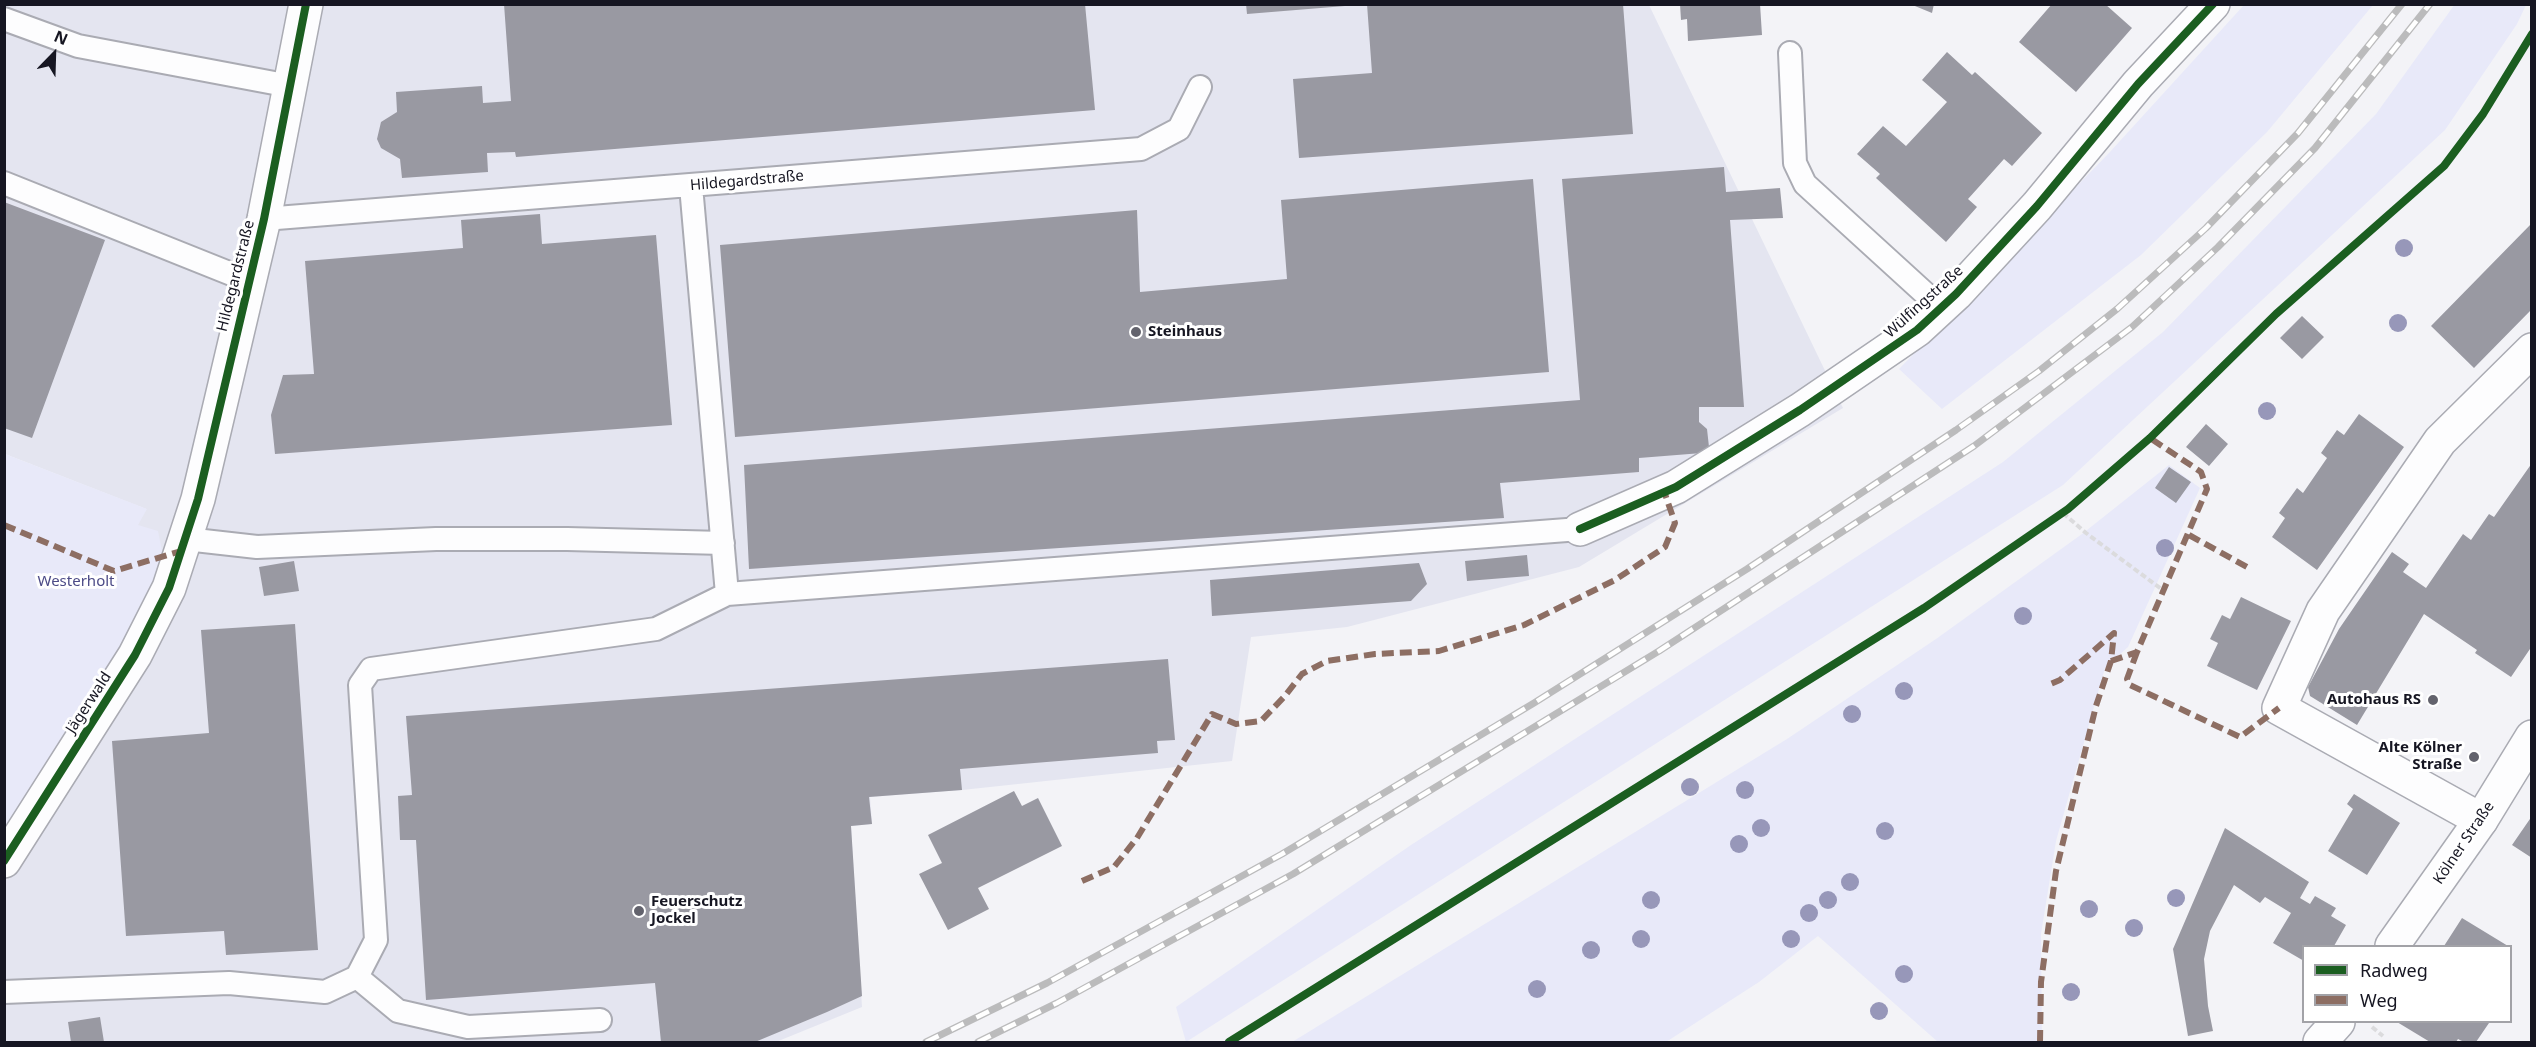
<!DOCTYPE html>
<meta charset="utf-8">
<style>
body{margin:0}
#map{position:relative;width:2536px;height:1047px;overflow:hidden;background:#f3f3f7;font-family:"Noto Sans",sans-serif}
canvas{display:block}
.frame{position:absolute;inset:0;border:6px solid #161622;pointer-events:none}
.legend{position:absolute;left:2302px;top:945px;width:210px;height:78px;box-sizing:border-box;background:#fff;border:2px solid #a2a2a7;margin:0;padding:8px 10px;list-style:none;font-size:18px;color:#161622}
.legend li{display:flex;align-items:center;gap:12px;height:30px}
.legend b{width:30px;border:2px solid #a2a2a7}
.north{position:absolute;left:24px;top:24px;width:60px;height:60px;-webkit-text-stroke:4px #fff;paint-order:stroke;rotate:23deg;font-size:16px;font-weight:700;line-height:24px;text-align:center;color:#161622}
.north::after{content:'';display:block;margin:auto;width:21px;height:27px;background:#161622;clip-path:polygon(50% 0,100% 100%,50% 72%,0 100%)}
</style>
<div id="map">
<canvas width="2536" height="1047"></canvas>
<div class="frame"></div>
<ul class="legend">
<li><b style="height:8px;background:#1b5e20"></b>Radweg</li>
<li><b style="height:8px;background:#8d6e63"></b>Weg</li>
</ul>
<div class="north">N</div>
</div>
<script>
const c = document.querySelector('canvas').getContext('2d');
c.lineJoin = 'round';
function fillPath(path, color) {
  c.fillStyle = color;
  c.fill(path, 'evenodd');
}
function poly(rows) {
  const path = new Path2D();
  for (const r of rows) {
    path.moveTo(r[0], r[1]);
    for (let i = 2; i < r.length; i += 2) path.lineTo(r[i], r[i + 1]);
  }
  return path;
}
function trace(path, color, width, dash) {
  c.strokeStyle = color;
  c.lineWidth = width;
  c.lineCap = dash ? 'butt' : 'round';
  c.setLineDash(dash || []);
  c.stroke(path);
}
function drawText(font, color, halo, rows, align = 'center') {
  c.font = font + ' "Noto Sans",sans-serif';
  c.lineWidth = 6;
  c.setLineDash([]);
  c.textBaseline = 'middle';
  c.strokeStyle = halo;
  c.fillStyle = color;
  for (const [text, x, y, turn = 0] of rows) {
    c.save();
    c.translate(x, y);
    c.rotate((+turn || 0) * Math.PI / 180);
    c.textAlign = isNaN(turn) ? turn : align;
    if (halo) c.strokeText(text, 0, 0);
    c.fillText(text, 0, 0);
    c.restore();
  }
}
const built = poly([
 [5,5,1649,5,1843,408,1579,567,1347,627,1251,637,1232,761,962,790,870,797,872,824,851,826,862,1007,776,1042,5,1042,5,759,146,509,5,454]
]);
const green = poly([
 [2455,4,2526,5,2517,24,2445,130,2063,485,1186,1042,1176,1007,1411,845,2003,462,2163,332,2376,114],
 [2244,5,2373,5,2267,132,2141,255,1942,409,1899,369,2109,153],
 [5,454,147,509,138,525,158,531,166,570,75,728,5,837],
 [2169,465,2200,488,2128,647,2105,668,2056,841,2041,934,2042,1042,1938,1042,1818,936,1759,982,1666,1042,1292,1042,1787,739,1936,639,2082,534]
]);
const building = poly([
 [504,4,1085,4,1095,110,516,157,515,152,487,153,488,172,402,178,400,159,381,148,377,139,381,122,397,112,396,92,482,86,483,103,511,101],
 [1246,4,1345,4,1345,6,1247,14],
 [1367,4,1623,4,1633,134,1299,158,1293,79,1372,73],
 [1680,4,1760,4,1762,35,1688,41,1687,19,1681,20],
 [1910,4,1934,4,1932,13],
 [2052,4,2105,4,2132,28,2076,92,2019,42],
 [1947,52,1972,75,1975,72,2042,133,2012,166,2004,159,1968,199,1977,207,1946,242,1876,178,1880,174,1857,154,1883,126,1906,146,1947,102,1922,80],
 [1724,167,1726,192,1780,188,1783,218,1730,220,1744,407,1699,407,1699,422,1707,429,1709,447,1702,453,1639,458,1639,472,1500,483,1504,518,749,569,744,465,1580,400,1562,179],
 [1533,179,1549,372,735,437,720,245,1137,210,1140,292,1287,279,1281,200],
 [4,202,105,240,32,438,4,428],
 [540,214,542,244,656,235,672,425,275,454,271,415,283,375,314,374,305,261,463,248,461,220],
 [2532,223,2532,309,2474,368,2431,326],
 [2302,316,2324,337,2302,359,2280,338],
 [2359,414,2404,447,2317,570,2272,537,2285,518,2279,513,2297,488,2303,493,2327,458,2321,453,2337,430,2344,435],
 [2206,424,2228,444,2209,466,2186,447],
 [2532,463,2532,646,2511,677,2475,653,2477,650,2424,614,2357,725,2310,696,2308,687,2339,629,2392,552,2409,564,2403,572,2426,588,2463,534,2471,540,2489,514,2494,517],
 [2169,467,2191,482,2176,503,2155,488],
 [1527,555,1529,576,1467,581,1465,561],
 [294,561,299,591,264,596,259,567],
 [1419,563,1427,584,1411,601,1212,616,1210,580],
 [2241,597,2291,621,2257,690,2207,666,2218,643,2210,639,2222,615,2230,619],
 [295,624,318,950,226,955,224,931,126,936,112,741,209,733,201,630],
 [1168,659,1175,740,1157,741,1158,753,960,769,962,790,869,797,872,824,851,826,862,996,827,1012,755,1042,661,1042,655,983,426,1000,416,840,400,840,398,796,412,795,406,716],
 [1014,791,1022,806,1038,798,1062,846,978,888,989,909,948,930,919,874,942,863,928,835],
 [2354,794,2400,823,2367,875,2328,851,2353,809,2347,804],
 [2532,816,2532,858,2512,845],
 [2225,828,2309,882,2300,898,2310,904,2315,896,2336,908,2331,916,2346,925,2334,946,2304,946,2304,961,2273,943,2291,913,2265,897,2260,903,2234,885,2210,931,2204,959,2208,1006,2213,1031,2188,1036,2173,949],
 [2462,918,2508,946,2444,946],
 [100,1017,104,1042,71,1042,68,1022],
 [2397,1022,2486,1022,2489,1023,2476,1042,2464,1042,2458,1039,2456,1042,2430,1042]
]);
const path = poly([
 [2063,513,2086,533,2164,591],
 [2372,1027,2383,1036]
]);
const lane = poly([
 [4,19,78,46,290,86],
 [1790,53,1795,163,1805,184,1941,308],
 [4,183,249,281],
 [691,186,727,594],
 [264,219,1141,149,1179,129,1200,87],
 [186,539,257,547,436,539,567,539,723,543],
 [357,977,398,1011,468,1027,600,1020],
 [4,992,229,983,325,992,357,977,376,940,360,685,371,669,656,629,727,594,1580,529]
]);
const street = poly([
 [1580,529,1676,487,1800,410,1917,330,1956,294,2037,206,2138,84,2213,4],
 [2481,820,2279,708,2323,611,2440,441,2532,350],
 [4,861,135,655,169,588,198,499,264,219,306,4]
]);
const secondary = poly([
 [2392,946,2481,820,2532,737],
 [2320,1042,2338,1022]
]);
const rail = poly([
 [926,1042,1047,983,1282,854,1534,703,1747,569,1956,430,2039,371,2117,309,2206,228,2298,133,2402,4],
 [978,1042,1057,1003,1293,874,1659,651,1974,446,2132,327,2218,247,2315,148,2430,4]
]);
const quiet = poly([
 [4,525,114,571,181,551],
 [2189,535,2247,567],
 [2137,652,2127,679,2130,685,2240,737,2279,708],
 [2111,661,2137,652,2207,489,2201,472,2150,438],
 [1082,881,1114,867,1137,838,1212,714,1236,724,1261,721,1284,697,1302,674,1327,661,1375,654,1439,651,1524,625,1615,580,1665,547,1675,523,1664,491],
 [2040,1042,2041,982,2056,871,2096,706,2111,661,2114,633,2060,680,2048,685]
]);
const cycleway = poly([
 [1580,529,1676,487,1800,410,1917,330,1956,294,2037,206,2138,84,2213,4],
 [4,861,135,655,169,588,198,499,264,219,306,4],
 [1229,1042,1924,608,2068,509,2150,438,2276,314,2444,166,2483,114,2532,34]
]);
const trees = [
 [2404,248],
 [2398,323],
 [2267,411],
 [2165,548],
 [2023,616],
 [1904,691],
 [1852,714],
 [1690,787],
 [1745,790],
 [1761,828],
 [1885,831],
 [1739,844],
 [1850,882],
 [2176,898],
 [1651,900],
 [1828,900],
 [2089,909],
 [1809,913],
 [2134,928],
 [1641,939],
 [1791,939],
 [1591,950],
 [1904,974],
 [1537,989],
 [2071,992],
 [1879,1011]
];
const markers = [
 [1136,332,6,"#63636d"],
 [2433,700,6,"#63636d"],
 [2474,757,6,"#63636d"],
 [639,911,6,"#63636d"]
];
const streetNames = [
 ["Hildegardstraße",747,181,-5],
 ["Hildegardstraße",236,276,-76],
 ["Wülfingstraße",1924,302,-42],
 ["Jägerwald",89,703,-57],
 ["Kölner Straße",2464,843,-56]
];
const poiNames = [
 ["Steinhaus",1148,332],
 ["Autohaus RS",2421,700,"right"],
 ["Alte Kölner",2462,748,"right"],
 ["Straße",2462,765,"right"],
 ["Feuerschutz",651,902],
 ["Jockel",651,919]
];
const parkNames = [
 ["Westerholt",76,582]
];
fillPath(built, '#e4e5f0');
fillPath(green, '#e8e9f9');
fillPath(building, '#9999a2');
trace(lane, '#aaabb3', 26);
trace(street, '#aaabb3', 36);
trace(secondary, '#aaabb3', 36);
trace(path, '#dbdbdd', 4, [6, 3]);
trace(lane, '#fdfdfe', 22);
trace(street, '#fdfdfe', 33);
trace(secondary, '#fdfdfe', 33);
trace(rail, '#bbbbbc', 7);
trace(rail, '#fff', 4.5, [14]);
trace(quiet, '#8d6e63', 6, [12, 6]);
trace(cycleway, '#1b5e20', 8);
c.fillStyle = '#9797b9';
for (const [x, y] of trees) {
  c.beginPath();
  c.arc(x, y, 9, 0, 2 * Math.PI);
  c.fill();
}
for (const [x, y, r, color] of markers) {
  const dot = new Path2D();
  dot.arc(x, y, r, 0, 2 * Math.PI);
  c.fillStyle = color;
  c.fill(dot);
  trace(dot, '#fff', 2);
}
drawText('15px', '#161622', '#fff', streetNames);
drawText('bold 15px', '#161622', '#fff', poiNames, 'left');
drawText('15px', '#4c4b87', '#fff', parkNames);
</script>
